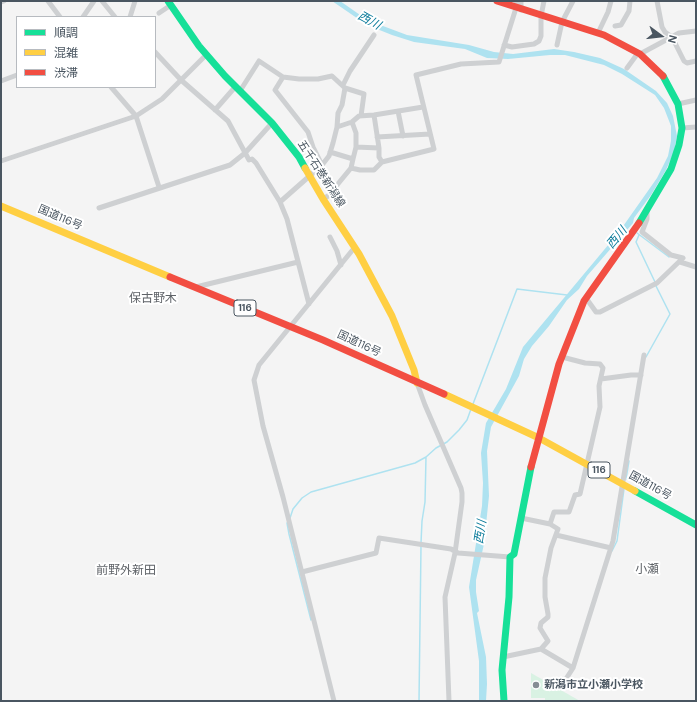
<!DOCTYPE html>
<meta charset="utf-8">
<style>
body{margin:0}
#map{position:relative;width:697px;height:702px;overflow:hidden;background:#f4f4f4;font-family:"DM Sans","Noto Sans JP",sans-serif}
canvas{display:block}
.frame{position:absolute;inset:0;border:2px solid #4a5661;pointer-events:none}
.legend{position:absolute;left:16px;top:16px;width:140px;height:72px;box-sizing:border-box;background:#fff;border:1px solid #b7bbc0;margin:0;padding:5px 7px;list-style:none;font-size:12px;color:#4a5661}
.legend li{display:flex;align-items:center;gap:8px;height:20px}
.legend b{width:20px;border:1px solid #b7bbc0}
.north{position:absolute;left:641px;top:16px;width:40px;height:40px;-webkit-text-stroke:3px #fff;paint-order:stroke;rotate:105deg;font-size:11px;font-weight:700;line-height:16px;text-align:center;color:#4a5661}
.north::after{content:'';display:block;margin:auto;width:14px;height:18px;background:#4a5661;clip-path:polygon(50% 0,100% 100%,50% 72%,0 100%)}
</style>
<div id="map">
<canvas width="697" height="702"></canvas>
<div class="frame"></div>
<ul class="legend">
<li><b style="height:5px;background:#16e098"></b>順調</li>
<li><b style="height:5px;background:#ffcf43"></b>混雑</li>
<li><b style="height:5px;background:#f24e42"></b>渋滞</li>
</ul>
<div class="north">N</div>
</div>
<script>
const c = document.querySelector('canvas').getContext('2d');
c.lineJoin = 'round';
function fillPath(path, color) {
  c.fillStyle = color;
  c.fill(path, 'evenodd');
}
function poly(rows) {
  const path = new Path2D();
  for (const r of rows) {
    path.moveTo(r[0], r[1]);
    for (let i = 2; i < r.length; i += 2) path.lineTo(r[i], r[i + 1]);
  }
  return path;
}
function trace(path, color, width, dash) {
  c.strokeStyle = color;
  c.lineWidth = width;
  c.lineCap = dash ? 'butt' : 'round';
  c.setLineDash(dash || []);
  c.stroke(path);
}
function drawText(font, color, halo, rows, align = 'center') {
  c.font = font + ' "DM Sans","Noto Sans JP",sans-serif';
  c.lineWidth = 4;
  c.setLineDash([]);
  c.textBaseline = 'middle';
  c.strokeStyle = halo;
  c.fillStyle = color;
  for (const [text, x, y, turn = 0] of rows) {
    c.save();
    c.translate(x, y);
    c.rotate((+turn || 0) * Math.PI / 180);
    c.textAlign = isNaN(turn) ? turn : align;
    if (halo) c.strokeText(text, 0, 0);
    c.fillText(text, 0, 0);
    c.restore();
  }
}
const green = poly([
 [531,673,580,701,545,701,545,698,531,698]
]);
const water = poly([
 [332,1,340,1,363,17,383,26,407,35,469,45,494,52,513,54,554,49,574,52,600,58,624,69,656,91,667,103,673,116,677,136,674,152,666,170,651,195,634,218,633,223,587,276,579,289,567,300,549,326,532,346,524,359,519,376,491,427,487,451,489,496,484,544,476,580,476,592,479,611,477,613,486,657,487,684,486,701,479,701,479,661,469,587,482,506,483,483,481,453,486,423,506,389,523,347,619,232,657,178,668,156,671,141,671,126,664,108,655,95,622,74,604,65,565,55,550,55,508,59,487,58,465,49,414,42,392,35,367,25]
]);
const stream = poly([
 [637,233,669,257],
 [639,235,636,242,655,282],
 [646,357,670,314,656,286],
 [473,404,517,289,567,295],
 [626,479,629,461],
 [290,518,293,509,302,498,311,492,415,463,426,457,436,448,447,442,459,430,467,420,471,409],
 [287,523,289,534,311,620],
 [421,543,422,521,425,502,426,457],
 [612,551,617,541,624,489],
 [419,701,421,546]
]);
const street = poly([
 [48,1,60,17],
 [102,1,115,17],
 [657,1,662,27,665,32,672,37,684,61,687,63,696,61],
 [1,2,4,1],
 [521,10,521,1],
 [159,13,171,5],
 [83,17,94,1],
 [130,17,135,1],
 [615,26,621,25,629,11,630,1],
 [598,33,608,12,611,1],
 [504,45,512,47,534,44,539,41,541,36,541,16,544,1],
 [557,45,562,22,573,1],
 [155,52,181,80,228,121,249,160,252,159,256,163,280,202,287,219,309,304],
 [640,54,679,33,696,31],
 [627,68,638,53],
 [283,77,275,90,308,132,313,147,322,165],
 [1,81,17,75],
 [343,85,350,71,374,35],
 [111,87,136,116,159,187],
 [240,91,259,61,283,77,299,79,318,79,332,76,345,88,364,94,361,116],
 [678,104,696,100],
 [215,110,236,86],
 [398,111,403,136],
 [352,122,356,133,356,147],
 [337,127,352,122,359,116,374,115,423,107],
 [682,128,696,127],
 [377,137,430,134],
 [379,148,379,157,382,162],
 [330,152,353,159,351,168],
 [353,159,356,147,379,148,374,115],
 [1,161,136,116,162,99,206,55],
 [323,199,328,196,351,168,360,170,374,170,382,162,434,149,416,75,461,64,499,62,516,8,516,1],
 [280,202,322,165,329,156,333,143,337,127,338,113,342,105,345,88],
 [99,208,230,165,245,153,272,123],
 [330,237,337,251,341,265],
 [680,262,696,267],
 [196,287,298,262],
 [586,298,596,312,600,312,657,283,683,258,671,255,642,232,647,219,647,212],
 [601,379,631,375,641,375],
 [417,383,425,405,461,488,462,493,462,502,455,553,445,597,449,701],
 [550,524,554,512,569,512,575,495,580,494,600,407,599,386,603,368,600,364,585,363,562,357],
 [556,535,611,548],
 [302,572,376,553,379,538,451,549,458,553,510,557],
 [541,649,573,668],
 [503,657,541,649,548,641,540,628,541,623,548,617,548,614,545,597,545,578,551,548,558,529,550,524,521,518],
 [564,682,573,668,613,541,644,355],
 [334,701,283,497,263,426,254,380,259,365,355,247]
]);
const fast = poly([
 [168,1,199,46,225,76,272,123,299,157,305,168],
 [639,223,671,169,679,145,682,128,678,104,663,76],
 [635,491,696,525],
 [504,701,502,670,509,597,510,557,514,554,531,467]
]);
const slow = poly([
 [305,168,323,199,359,254,392,316,414,370,417,383],
 [1,206,170,277],
 [444,394,539,438,635,491]
]);
const jam = poly([
 [497,1,604,35,640,54,663,76],
 [170,277,323,340,444,394],
 [531,467,559,364,584,301,639,223]
]);
const markers = [
 [536,685,4,"#868d94"]
];
const shields = [
 [245,308,22],
 [599,470,22]
];
const shieldNames = [
 ["116",245,308],
 ["116",599,470]
];
const streetNames = [
 ["五千石巻新潟線",321,174,57],
 ["国道116号",60,218,23],
 ["国道116号",359,344,25],
 ["国道116号",650,486,29]
];
const poiNames = [
 ["新潟市立小瀬小学校",544,685]
];
const waterNames = [
 ["西川",369,21,29],
 ["西川",617,238,-50],
 ["西川",481,532,-81]
];
const neighbourhoodNames = [
 ["保古野木",153,299],
 ["小瀬",647,570],
 ["前野外新田",126,571]
];
fillPath(green, '#d9f2e3');
fillPath(water, '#aee2f0');
trace(stream, '#aee2f0', 1.5);
trace(street, '#ced0d2', 5);
trace(fast, '#16e098', 7);
trace(slow, '#ffcf43', 7);
trace(jam, '#f24e42', 7);
for (const [x, y, r, color] of markers) {
  const dot = new Path2D();
  dot.arc(x, y, r, 0, 2 * Math.PI);
  c.fillStyle = color;
  c.fill(dot);
  trace(dot, '#fff', 1.5);
}
for (const [x, y, w] of shields) {
  const box = new Path2D();
  box.roundRect(x - w / 2, y - 8, w, 16, 3);
  c.fillStyle = '#fff';
  c.fill(box);
  trace(box, '#4a5661', 1);
}
drawText('bold 10px', '#4a5661', null, shieldNames);
drawText('11px', '#4a5661', '#fff', streetNames);
drawText('bold 11px', '#4a5661', '#fff', poiNames, 'left');
drawText('italic 12px', '#0c7c9b', '#fff', waterNames);
drawText('12px', '#5f6368', '#fff', neighbourhoodNames);
</script>
